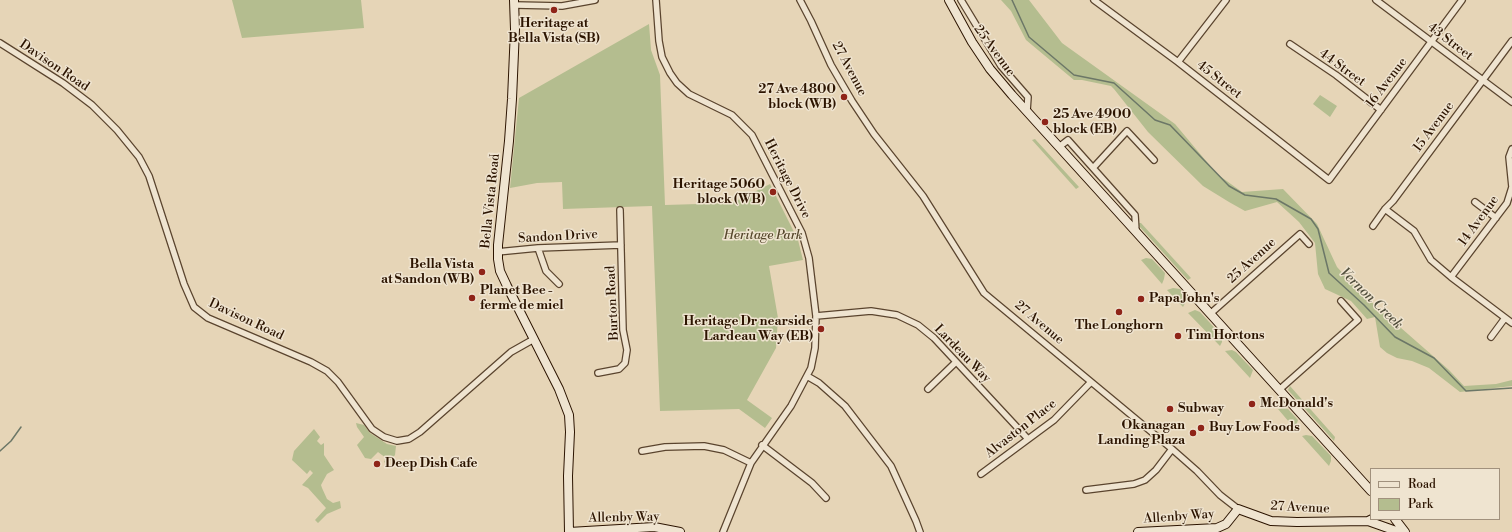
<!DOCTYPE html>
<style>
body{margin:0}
#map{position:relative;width:1512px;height:532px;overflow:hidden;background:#e6d5b7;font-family:"Libre Bodoni",serif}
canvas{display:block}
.legend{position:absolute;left:1370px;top:468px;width:130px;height:52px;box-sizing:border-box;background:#efe4d0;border:1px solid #a1917d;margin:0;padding:5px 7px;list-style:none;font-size:12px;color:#2c1400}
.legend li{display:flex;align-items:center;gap:8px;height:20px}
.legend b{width:20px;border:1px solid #a1917d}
</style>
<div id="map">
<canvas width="1512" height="532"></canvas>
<ul class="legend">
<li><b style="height:5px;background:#efe4d0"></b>Road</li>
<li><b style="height:11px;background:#b4bd8f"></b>Park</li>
</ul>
</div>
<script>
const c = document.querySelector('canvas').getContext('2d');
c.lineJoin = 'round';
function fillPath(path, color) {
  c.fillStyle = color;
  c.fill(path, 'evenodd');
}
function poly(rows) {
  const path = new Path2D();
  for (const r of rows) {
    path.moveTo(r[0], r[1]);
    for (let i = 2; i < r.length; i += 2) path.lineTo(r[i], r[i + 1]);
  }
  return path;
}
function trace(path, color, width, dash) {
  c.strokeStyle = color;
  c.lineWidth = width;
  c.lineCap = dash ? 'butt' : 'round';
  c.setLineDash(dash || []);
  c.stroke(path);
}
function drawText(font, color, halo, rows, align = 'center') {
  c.font = font + ' "Libre Bodoni",serif';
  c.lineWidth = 3;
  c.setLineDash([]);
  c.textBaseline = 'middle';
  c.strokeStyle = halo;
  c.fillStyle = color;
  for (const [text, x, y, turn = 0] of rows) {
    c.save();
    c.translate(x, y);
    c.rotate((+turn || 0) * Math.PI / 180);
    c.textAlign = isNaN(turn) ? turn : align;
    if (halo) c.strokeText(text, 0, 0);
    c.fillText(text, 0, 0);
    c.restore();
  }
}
const green = poly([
 [232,0,361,0,364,28,242,38],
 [1001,0,1029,0,1062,43,1175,124,1217,174,1242,192,1283,189,1317,224,1337,267,1360,292,1449,370,1464,386,1496,384,1512,380,1512,386,1460,392,1429,368,1412,361,1397,358,1387,353,1380,347,1375,317,1367,319,1351,301,1325,289,1318,274,1315,243,1299,222,1277,202,1245,211,1229,202,1203,186,1148,132,1114,89,1111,86,1082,80,1074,80,1026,40,1011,11],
 [649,24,651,50,660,75,665,205,732,203,770,184,798,240,803,260,769,266,778,318,776,348,747,400,772,418,765,428,739,409,660,411,652,206,563,209,562,182,537,183,510,188,519,98],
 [1320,95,1337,106,1330,117,1313,104],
 [1035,139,1079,187,1076,189,1032,140],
 [1139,223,1141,223,1191,278,1188,280,1139,226],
 [1146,258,1152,259,1165,273,1164,279,1162,284,1141,260],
 [1173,288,1180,289,1185,295,1186,301,1183,307,1167,290],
 [1195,310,1200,312,1222,336,1222,342,1220,346,1188,313],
 [1232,350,1236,352,1253,370,1250,378,1225,351],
 [1290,386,1335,437,1334,441,1288,390],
 [1284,408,1288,409,1298,420,1295,429,1278,409],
 [356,423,364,425,370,433,387,444,396,446,395,455,387,464,384,462,386,458,378,452,371,459,365,458,357,445,364,437,357,427],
 [314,429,320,437,317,441,321,445,324,443,324,455,334,470,327,474,321,485,322,488,327,499,333,503,340,501,341,508,327,514,318,523,315,520,326,508,308,488,302,485,313,473,310,470,307,474,292,460,294,451],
 [1306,435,1312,436,1331,456,1331,461,1329,466,1302,436]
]);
const stream = poly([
 [1012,0,1029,37,1074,75,1114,83,1155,120,1170,125,1229,186,1245,195,1276,199,1311,219,1318,229,1329,273,1364,305,1395,337,1434,358,1466,391,1512,388],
 [0,451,11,441,21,427]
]);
const street = poly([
 [656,0,659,41,662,57,670,73,677,83,689,94,732,115,752,135,802,233,809,258,816,316,815,348,811,368,791,406,751,463,723,532],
 [800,0,811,21,831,65,852,101,874,134,923,196,984,293,1172,449,1197,471,1220,495,1238,509],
 [961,0,1001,66,1028,97,1027,111],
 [1094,0,1178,62,1329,180,1462,0],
 [1376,0,1512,102],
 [515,5,562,6,595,0],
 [0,43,63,83,92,105,117,130,139,157,149,176,184,284,194,307,208,318,311,362,327,371,338,382,372,429,384,437,397,441,409,439,420,432,511,352,534,339],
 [1290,44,1336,75,1381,110],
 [1178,62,1226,0],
 [1059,147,1068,140,1093,168,1135,215,1136,232],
 [1093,168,1127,131,1154,160],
 [1475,202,1496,218],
 [1385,209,1414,231,1431,260,1451,277,1512,323],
 [1373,226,1385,209,1393,201,1512,41],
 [538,248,546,271,559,284],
 [497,252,538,248,621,245],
 [1451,277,1507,203,1512,187,1509,157,1512,149],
 [1210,314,1300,234,1309,244],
 [816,316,871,311,897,315,918,325,934,338,1028,439],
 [1491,337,1505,318],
 [598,373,619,369,625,363,627,350,623,330,620,210],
 [807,376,819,383,845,406,891,466,916,521,920,532],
 [928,389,956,362],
 [1279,390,1358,320,1341,301],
 [762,445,812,483,826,498],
 [642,451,665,447,704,446,724,450,751,463],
 [981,474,1054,420,1091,382],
 [1086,490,1134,484,1145,480,1156,470,1172,449]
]);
const secondary = poly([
 [514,0,515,29,512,99,509,141,498,245,498,259,500,271,507,286,559,389,569,415,570,432,568,476,569,532],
 [949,0,972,42,990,69,1012,95,1371,491],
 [1395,519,1405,532],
 [1368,521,1399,532],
 [569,532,654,527,680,532],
 [1138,532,1217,528,1226,524,1238,509,1271,521,1297,522,1368,521,1372,519]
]);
const markers = [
 [554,10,4,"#8f2418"],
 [844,97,4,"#8f2418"],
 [1045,122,4,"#8f2418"],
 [773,192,4,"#8f2418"],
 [482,272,4,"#8f2418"],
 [472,298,4,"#8f2418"],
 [1141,299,4,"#8f2418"],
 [1119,312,4,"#8f2418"],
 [821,329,4,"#8f2418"],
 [1178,336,4,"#8f2418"],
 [1252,404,4,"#8f2418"],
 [1170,409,4,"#8f2418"],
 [1201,428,4,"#8f2418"],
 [1193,433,4,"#8f2418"],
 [377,464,4,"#8f2418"]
];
const poiNames = [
 ["Heritage at",554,24,"center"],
 ["Bella Vista (SB)",554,39,"center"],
 ["27 Ave 4800",836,90,"right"],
 ["block (WB)",836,105,"right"],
 ["25 Ave 4900",1053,115],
 ["block (EB)",1053,130],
 ["Heritage 5060",765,185,"right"],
 ["block (WB)",765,200,"right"],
 ["Bella Vista",474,265,"right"],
 ["at Sandon (WB)",474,280,"right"],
 ["Planet Bee -",480,291],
 ["ferme de miel",480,306],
 ["Papa John's",1149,299],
 ["Heritage Dr nearside",813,322,"right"],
 ["Lardeau Way (EB)",813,337,"right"],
 ["The Longhorn",1119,326,"center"],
 ["Tim Hortons",1186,336],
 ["McDonald's",1260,404],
 ["Subway",1178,409],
 ["Okanagan",1185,426,"right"],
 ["Landing Plaza",1185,441,"right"],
 ["Buy Low Foods",1209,428],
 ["Deep Dish Cafe",385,464]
];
const streetNames = [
 ["43 Street",1450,42,37],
 ["25 Avenue",994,51,54],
 ["Davison Road",54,66,34],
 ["44 Street",1342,68,36],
 ["27 Avenue",849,69,62],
 ["45 Street",1219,80,38],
 ["16 Avenue",1387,83,-53],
 ["15 Avenue",1434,127,-53],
 ["Heritage Drive",787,179,63],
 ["Bella Vista Road",491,201,-84],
 ["14 Avenue",1479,221,-54],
 ["Sandon Drive",558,237,-3],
 ["25 Avenue",1252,261,-42],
 ["Burton Road",613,303,-93],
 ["Davison Road",246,320,25],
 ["27 Avenue",1039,323,40],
 ["Lardeau Way",962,354,46],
 ["Alvaston Place",1021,429,-38],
 ["27 Avenue",1300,508,3],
 ["Allenby Way",1179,517,-4],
 ["Allenby Way",624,518,-1]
];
const parkNames = [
 ["Heritage Park",763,236]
];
const waterNames = [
 ["Vernon Creek",1371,299,44]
];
fillPath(green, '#b4bd8f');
trace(stream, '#6c7767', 1.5);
trace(street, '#5a442e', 8);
trace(secondary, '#2c1400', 10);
trace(street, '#efe4d0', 5.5);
trace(secondary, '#efe4d0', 8);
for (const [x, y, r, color] of markers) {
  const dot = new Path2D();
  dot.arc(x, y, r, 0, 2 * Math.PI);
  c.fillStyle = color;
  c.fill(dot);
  trace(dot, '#efe4d0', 1.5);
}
drawText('bold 13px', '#2c1400', '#efe4d0', poiNames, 'left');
drawText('13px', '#2c1400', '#efe4d0', streetNames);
drawText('italic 13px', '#55472b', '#efe4d0', parkNames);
drawText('italic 14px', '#514e3c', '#efe4d0', waterNames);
</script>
